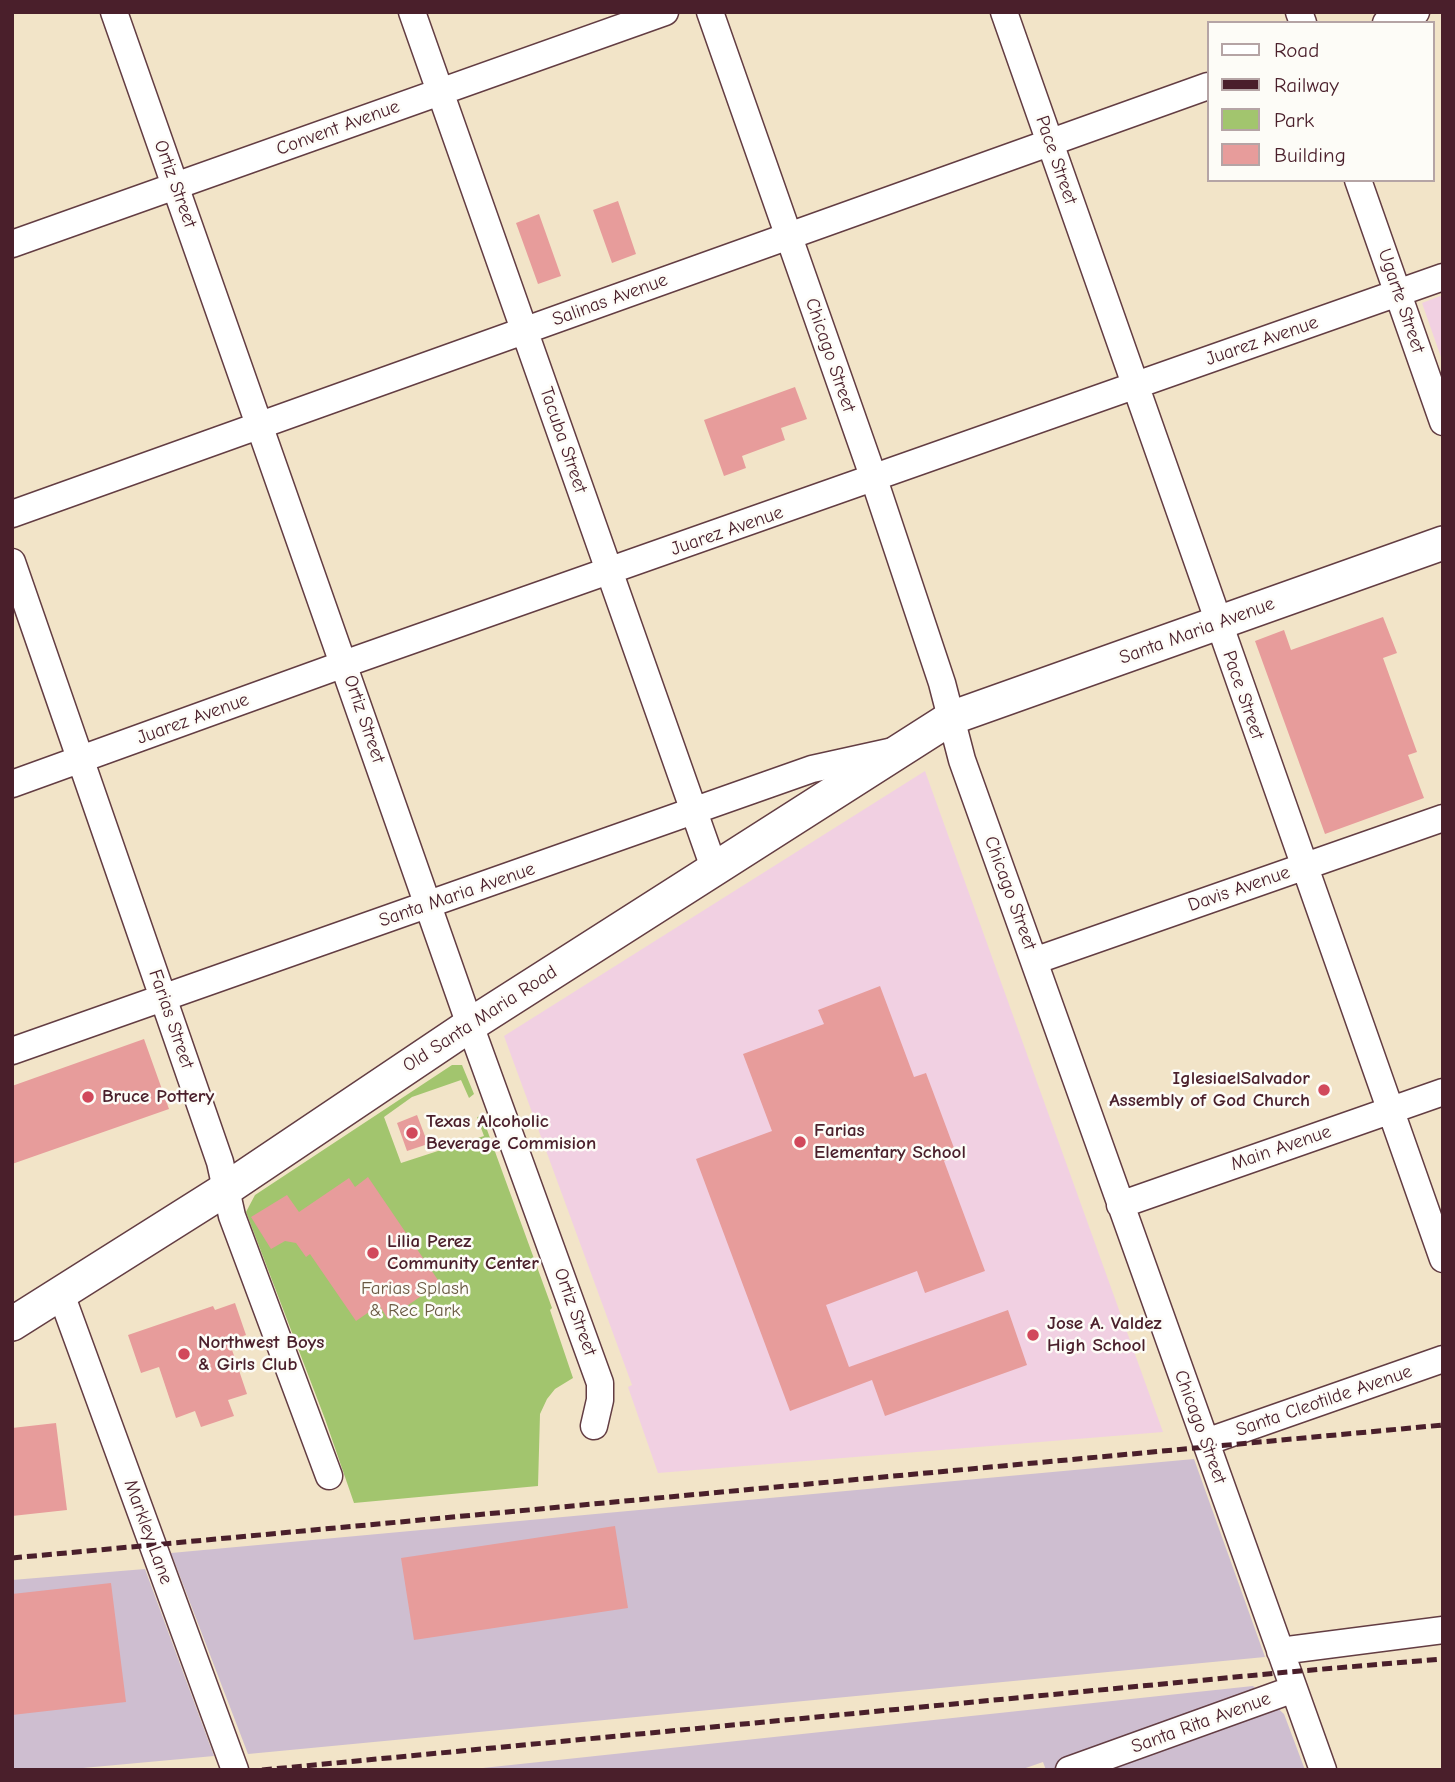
<!DOCTYPE html>
<style>
body{margin:0}
#map{position:relative;width:1455px;height:1782px;overflow:hidden;background:#f2e4c8;font-family:"Comic Neue",sans-serif}
canvas{display:block}
.frame{position:absolute;inset:0;border:14px solid #4a1f2b;pointer-events:none}
.legend{position:absolute;left:1207px;top:21px;width:228px;height:161px;box-sizing:border-box;background:#fdfcf7;border:2px solid #b5a4a5;margin:0;padding:9px 12px;list-style:none;font-size:21px;color:#4a1f2b}
.legend li{display:flex;align-items:center;gap:14px;height:35px}
.legend b{width:35px;border:2px solid #b5a4a5}
</style>
<div id="map">
<canvas width="1455" height="1782"></canvas>
<div class="frame"></div>
<ul class="legend">
<li><b style="height:9px;background:#fff"></b>Road</li>
<li><b style="height:9px;background:#4a1f2b"></b>Railway</li>
<li><b style="height:19px;background:#a2c56e"></b>Park</li>
<li><b style="height:19px;background:#e79c9b"></b>Building</li>
</ul>
</div>
<script>
const c = document.querySelector('canvas').getContext('2d');
c.lineJoin = 'round';
function fillPath(path, color) {
  c.fillStyle = color;
  c.fill(path, 'evenodd');
}
function poly(rows) {
  const path = new Path2D();
  for (const r of rows) {
    path.moveTo(r[0], r[1]);
    for (let i = 2; i < r.length; i += 2) path.lineTo(r[i], r[i + 1]);
  }
  return path;
}
function trace(path, color, width, dash) {
  c.strokeStyle = color;
  c.lineWidth = width;
  c.lineCap = dash ? 'butt' : 'round';
  c.setLineDash(dash || []);
  c.stroke(path);
}
function drawText(font, color, halo, rows, align = 'center') {
  c.font = font + ' "Comic Neue",sans-serif';
  c.lineWidth = 5;
  c.setLineDash([]);
  c.textBaseline = 'middle';
  c.strokeStyle = halo;
  c.fillStyle = color;
  for (const [text, x, y, turn = 0] of rows) {
    c.save();
    c.translate(x, y);
    c.rotate((+turn || 0) * Math.PI / 180);
    c.textAlign = isNaN(turn) ? turn : align;
    if (halo) c.strokeText(text, 0, 0);
    c.fillText(text, 0, 0);
    c.restore();
  }
}
const built = poly([
 [1443,295,1443,363,1422,303],
 [925,771,1163,1432,658,1473,628,1387,632,1385,504,1036]
]);
const industrial = poly([
 [1194,1459,1265,1657,248,1754,171,1553],
 [145,1569,214,1756,61,1770,12,1770,12,1580],
 [1253,1686,1284,1714,1305,1770,1046,1770,1043,1762,1020,1770,464,1770]
]);
const green = poly([
 [452,1065,462,1065,474,1094,469,1098,461,1080,412,1097,384,1117,401,1163,484,1136,477,1117,482,1116,552,1308,550,1310,573,1378,555,1389,547,1399,540,1414,538,1486,354,1503,325,1419,246,1212,255,1195]
]);
const building = poly([
 [618,201,636,254,612,263,593,210],
 [539,214,561,276,538,284,516,223],
 [795,387,807,419,781,428,785,440,742,456,746,468,724,476,704,420],
 [1383,617,1397,653,1383,658,1417,752,1408,755,1424,798,1325,834,1255,641,1284,630,1291,650],
 [880,986,914,1077,926,1073,957,1156,944,1161,985,1271,925,1293,917,1271,826,1305,849,1367,1008,1310,1027,1365,885,1416,872,1380,790,1411,696,1159,772,1131,743,1054,824,1024,818,1010],
 [144,1039,169,1109,12,1164,12,1086],
 [417,1115,428,1144,407,1151,397,1123],
 [368,1177,440,1283,388,1319,379,1305,356,1321,310,1254,306,1257,296,1243,285,1241,271,1249,251,1217,287,1195,299,1212,349,1178,355,1187],
 [235,1303,246,1335,229,1341,247,1394,228,1400,234,1416,201,1427,195,1411,176,1418,159,1367,141,1373,128,1335,213,1306,215,1310],
 [56,1423,67,1510,12,1516,12,1428],
 [615,1526,628,1608,414,1640,401,1558],
 [111,1583,126,1702,12,1715,12,1594]
]);
const minor = poly([
 [114,12,470,1025,600,1383,600,1400,594,1426],
 [412,12,714,868],
 [710,12,874,479,942,683,962,760,1323,1770],
 [1004,12,1443,1259],
 [1299,12,1303,23],
 [1386,23,1416,12],
 [1358,180,1443,422],
 [12,244,665,12],
 [12,514,1208,86],
 [12,562,220,1162,232,1216,329,1476],
 [12,784,344,664,1443,277],
 [1034,961,1443,818],
 [12,1051,812,769,889,752],
 [1120,1205,1443,1092],
 [61,1294,235,1770],
 [1206,1442,1443,1359],
 [1280,1651,1443,1630],
 [1069,1770,1294,1689]
]);
const major = poly([
 [12,1324,226,1189,470,1025,951,718,1443,543]
]);
const rail = poly([
 [12,1558,1443,1425],
 [262,1770,1288,1672,1443,1659]
]);
const markers = [
 [1324,1090,7,"#d1495b"],
 [88,1097,7,"#d1495b"],
 [412,1133,7,"#d1495b"],
 [800,1142,7,"#d1495b"],
 [373,1253,7,"#d1495b"],
 [1033,1335,7,"#d1495b"],
 [184,1354,7,"#d1495b"]
];
const streetNames = [
 ["Convent Avenue",338,128,-20],
 ["Pace Street",1056,160,71],
 ["Ortiz Street",175,184,70],
 ["Salinas Avenue",610,300,-20],
 ["Ugarte Street",1401,301,71],
 ["Juarez Avenue",1262,341,-19],
 ["Chicago Street",830,355,71],
 ["Tacuba Street",563,440,71],
 ["Juarez Avenue",727,531,-19],
 ["Santa Maria Avenue",1197,631,-20],
 ["Pace Street",1243,695,71],
 ["Juarez Avenue",193,719,-20],
 ["Ortiz Street",364,719,71],
 ["Davis Avenue",1239,889,-19],
 ["Chicago Street",1010,893,70],
 ["Santa Maria Avenue",457,895,-19],
 ["Farias Street",171,1019,71],
 ["Old Santa Maria Road",480,1019,-33],
 ["Main Avenue",1281,1148,-19],
 ["Ortiz Street",575,1312,70],
 ["Santa Cleotilde Avenue",1324,1401,-19],
 ["Chicago Street",1200,1427,70],
 ["Markley Lane",148,1532,70],
 ["Santa Rita Avenue",1201,1723,-20]
];
const poiNames = [
 ["IglesiaelSalvador",1310,1079,"right"],
 ["Assembly of God Church",1310,1101,"right"],
 ["Bruce Pottery",102,1097],
 ["Texas Alcoholic",426,1122],
 ["Beverage Commision",426,1144],
 ["Farias",814,1131],
 ["Elementary School",814,1153],
 ["Lilia Perez",387,1242],
 ["Community Center",387,1264],
 ["Jose A. Valdez",1047,1324],
 ["High School",1047,1346],
 ["Northwest Boys",198,1343],
 ["& Girls Club",198,1365]
];
const parkNames = [
 ["Farias Splash",415,1289],
 ["& Rec Park",415,1311]
];
fillPath(built, '#f1d0e2');
fillPath(industrial, '#cebed0');
fillPath(green, '#a2c56e');
fillPath(building, '#e79c9b');
trace(minor, '#633d43', 29);
trace(major, '#633d43', 36);
trace(minor, '#fff', 26);
trace(major, '#fff', 33);
trace(rail, '#4a1f2b', 5, [10, 5]);
for (const [x, y, r, color] of markers) {
  const dot = new Path2D();
  dot.arc(x, y, r, 0, 2 * Math.PI);
  c.fillStyle = color;
  c.fill(dot);
  trace(dot, '#fdfcf7', 2.5);
}
drawText('19px', '#4a1f2b', '#fdfcf7', streetNames);
drawText('bold 19px', '#4a1f2b', '#fdfcf7', poiNames, 'left');
drawText('19px', '#695942', '#fdfcf7', parkNames);
</script>
